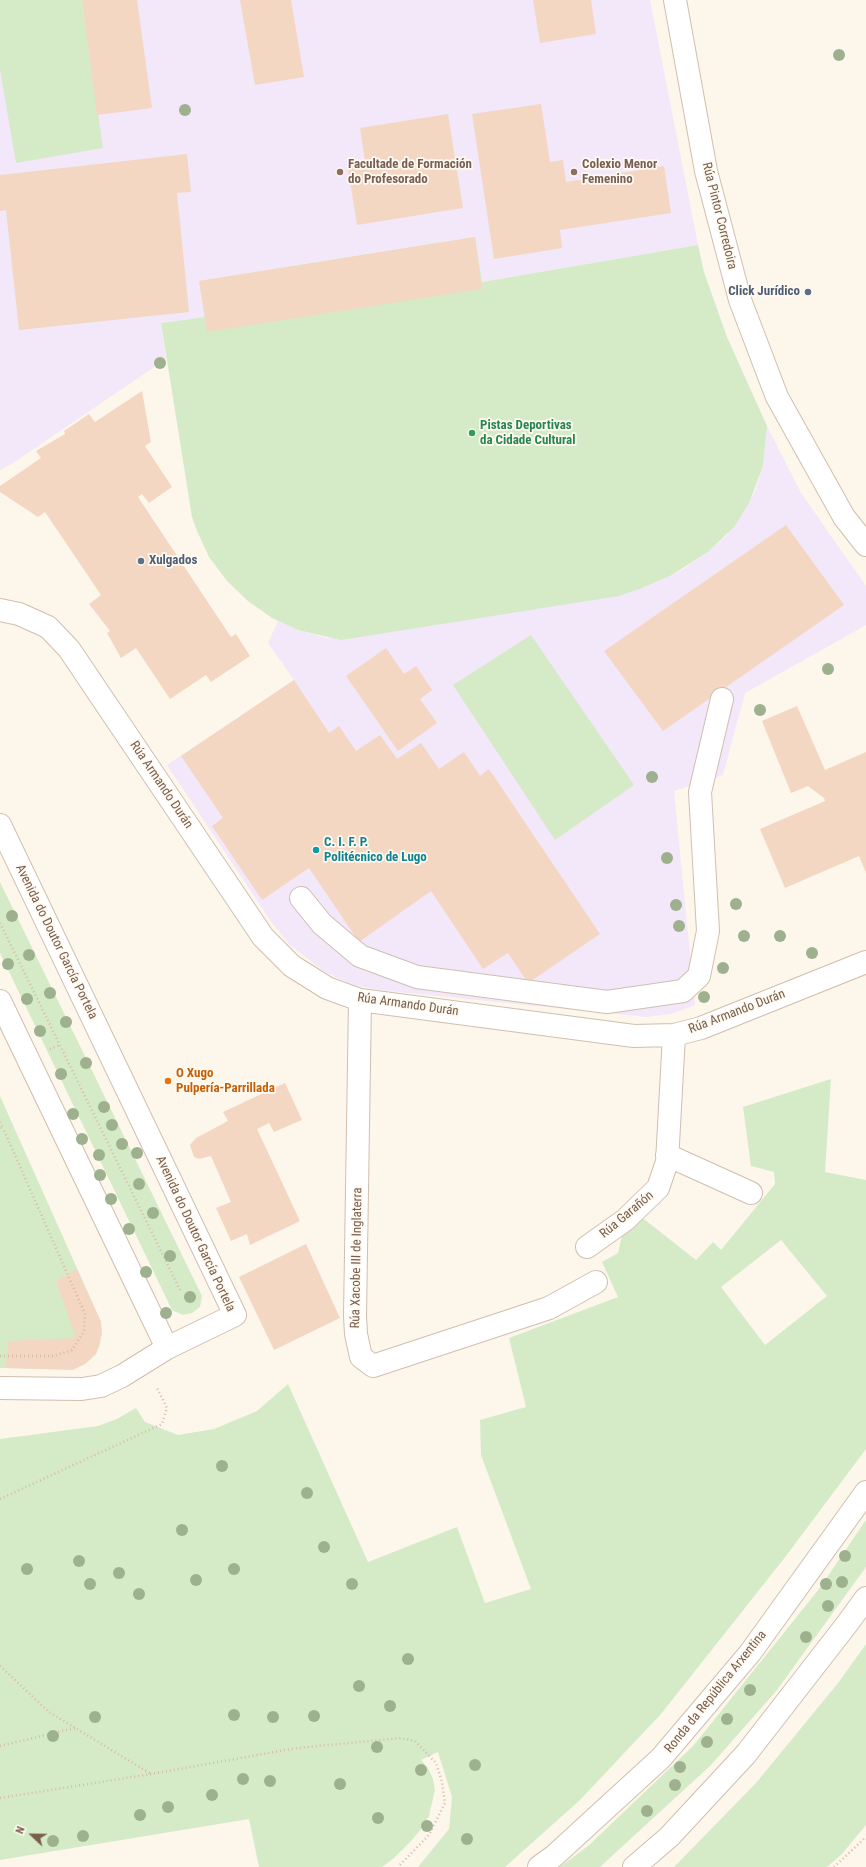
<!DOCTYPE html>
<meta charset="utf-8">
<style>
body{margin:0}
#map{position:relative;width:866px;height:1867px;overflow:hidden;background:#fdf6eb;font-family:"Roboto Condensed",sans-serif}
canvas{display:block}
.north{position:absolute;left:12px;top:1815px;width:40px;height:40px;-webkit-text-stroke:3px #fffaf1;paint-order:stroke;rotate:292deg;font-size:11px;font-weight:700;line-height:16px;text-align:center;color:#795e4d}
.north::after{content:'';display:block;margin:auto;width:14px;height:18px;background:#795e4d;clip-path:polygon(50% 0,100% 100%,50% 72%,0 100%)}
</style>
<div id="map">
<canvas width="866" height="1867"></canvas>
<div class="north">N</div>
</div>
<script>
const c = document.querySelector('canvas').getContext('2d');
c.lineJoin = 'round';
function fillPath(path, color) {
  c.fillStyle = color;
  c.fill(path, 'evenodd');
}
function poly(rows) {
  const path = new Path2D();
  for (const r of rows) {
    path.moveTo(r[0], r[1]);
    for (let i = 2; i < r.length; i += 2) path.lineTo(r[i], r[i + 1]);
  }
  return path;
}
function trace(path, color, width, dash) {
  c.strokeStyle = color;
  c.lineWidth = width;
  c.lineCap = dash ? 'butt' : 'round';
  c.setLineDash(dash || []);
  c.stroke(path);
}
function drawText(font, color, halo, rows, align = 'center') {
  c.font = font + ' "Roboto Condensed",sans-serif';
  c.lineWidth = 3.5;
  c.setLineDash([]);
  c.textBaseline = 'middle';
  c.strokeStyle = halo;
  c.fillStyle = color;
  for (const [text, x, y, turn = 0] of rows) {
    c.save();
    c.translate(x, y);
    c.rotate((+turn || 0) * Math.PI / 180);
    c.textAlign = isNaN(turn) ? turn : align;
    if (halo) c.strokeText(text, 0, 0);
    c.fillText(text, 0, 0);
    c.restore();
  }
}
const education = poly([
 [0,0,650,0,698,245,482,282,475,237,199,281,205,317,161,323,166,359,13,463,0,470],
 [767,426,801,493,866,586,866,625,745,693,723,775,674,791,695,1005,671,1014,646,1017,379,990,351,984,325,972,290,945,272,923,167,765,294,680,268,643,278,621,298,630,327,638,640,589,650,585,680,571,708,552,726,536,742,515,755,491,763,466]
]);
const green = poly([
 [0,0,82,0,103,148,16,163,0,70],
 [475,237,482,282,698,245,704,272,727,337,767,426,763,466,749,503,735,526,708,552,670,576,640,589,619,596,341,640,298,630,272,618,248,601,227,581,209,557,197,531,192,517,161,323,205,317,199,281],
 [531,635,634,785,555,840,453,685],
 [0,882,202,1296,200,1307,192,1313,183,1315,172,1310,0,953],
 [831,1079,825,1172,866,1180,866,1449,786,1556,661,1714,580,1800,505,1867,418,1867,449,1829,452,1797,438,1752,421,1760,428,1768,433,1779,435,1790,429,1816,421,1829,411,1841,394,1858,382,1867,259,1867,249,1819,0,1860,0,1439,98,1426,117,1419,136,1408,145,1422,178,1435,214,1429,257,1411,288,1384,368,1562,457,1527,485,1603,531,1589,481,1455,480,1420,526,1407,509,1338,618,1297,602,1262,618,1253,623,1231,640,1216,696,1260,713,1242,721,1250,775,1184,774,1172,751,1166,743,1107],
 [781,1240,827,1296,765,1345,721,1287],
 [0,1096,101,1322,100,1344,96,1354,85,1364,59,1369,0,1368],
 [866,1520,866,1567,777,1690,711,1765,600,1867,560,1867,588,1846,693,1746,819,1589],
 [866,1644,866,1825,841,1855,827,1867,674,1867,756,1783,838,1683]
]);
const building = poly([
 [82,0,137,0,152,108,97,115],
 [240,0,291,0,304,77,255,85],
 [533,0,591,0,596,34,540,43],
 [541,104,550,162,563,160,566,182,664,166,671,213,560,230,562,248,494,259,472,114],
 [448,114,463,208,357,225,347,163,365,161,360,128],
 [187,154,191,192,177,193,189,312,19,330,6,210,0,211,0,175],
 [475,237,482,289,207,332,199,281],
 [142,391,151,442,145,446,172,487,149,503,142,494,138,497,231,637,236,634,250,656,211,682,206,675,170,699,136,648,121,658,107,633,110,631,89,604,101,595,45,512,38,517,0,492,0,486,41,458,36,451,65,434,64,431,89,414,95,422],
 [786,525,844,605,663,731,604,651],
 [386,648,404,674,416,666,432,690,420,699,437,723,398,751,346,676],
 [294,680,329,733,339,726,356,751,380,735,397,759,421,743,439,769,464,752,480,776,489,769,600,934,528,983,508,953,483,969,431,891,359,942,309,868,262,900,212,826,223,818,181,756],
 [797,706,825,770,866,752,866,873,859,856,785,888,760,829,825,801,824,798,808,786,791,793,762,721],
 [285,1083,302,1120,274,1132,269,1123,257,1129,300,1221,250,1245,247,1234,231,1241,216,1208,231,1202,211,1156,199,1159,194,1157,190,1145,196,1138,228,1121,223,1112],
 [306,1244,340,1318,274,1350,239,1277],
 [77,1269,101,1322,102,1334,96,1354,85,1364,73,1370,6,1368,8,1341,76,1338,56,1281]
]);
const path = poly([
 [0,923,180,1290],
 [50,1049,60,1045],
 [0,1122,3,1128,0,1127],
 [0,1356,54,1356,72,1350,84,1332,85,1314,3,1128],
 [0,1499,162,1424,167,1408,156,1386],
 [0,1666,49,1712,151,1774],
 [0,1746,75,1728],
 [0,1798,151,1774,297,1748,401,1738,415,1741,436,1763,442,1782,445,1803,429,1835,398,1867],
 [834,1867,866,1837]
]);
const minor = poly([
 [675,0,706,171,740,300,777,397,844,517,866,545],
 [0,610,19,614,48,627,69,649,263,937,292,966,327,988,360,1000,634,1036,674,1035,701,1028,866,962],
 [0,825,235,1315,167,1348,0,1001],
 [301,898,322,924,360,956,417,977,607,1002,683,991,699,976,708,931,700,792,722,699],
 [360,1000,355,1316,356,1334,361,1357,373,1366,549,1308,596,1282],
 [667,1155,751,1193],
 [587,1247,625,1220,658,1188,667,1162,674,1035],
 [0,1388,82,1389,101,1386,122,1376,167,1348],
 [539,1867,554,1856,661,1758,750,1653,866,1492],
 [634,1867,669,1837,746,1754,847,1624,866,1598]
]);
const trees = [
 [839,55],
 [185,110],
 [160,363],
 [828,669],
 [760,710],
 [652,777],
 [667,858],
 [736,904],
 [676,905],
 [12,916],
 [679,926],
 [744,936],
 [780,936],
 [812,953],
 [29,955],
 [8,964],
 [723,968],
 [50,993],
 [704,997],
 [27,999],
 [66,1022],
 [40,1031],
 [86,1063],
 [61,1074],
 [104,1107],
 [73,1114],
 [112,1125],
 [82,1139],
 [122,1144],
 [137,1153],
 [99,1155],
 [100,1175],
 [139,1184],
 [111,1199],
 [153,1213],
 [129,1229],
 [170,1256],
 [146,1272],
 [190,1297],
 [166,1313],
 [222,1466],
 [307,1493],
 [182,1530],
 [324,1547],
 [845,1556],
 [79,1561],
 [27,1569],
 [234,1569],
 [119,1573],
 [196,1580],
 [842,1582],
 [90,1584],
 [352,1584],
 [826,1584],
 [139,1594],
 [828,1606],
 [806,1637],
 [408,1659],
 [359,1686],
 [750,1690],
 [390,1706],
 [234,1715],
 [314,1716],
 [95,1717],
 [273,1717],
 [727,1719],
 [53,1736],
 [707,1742],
 [377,1747],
 [475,1765],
 [680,1767],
 [421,1770],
 [243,1779],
 [270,1781],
 [340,1784],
 [675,1785],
 [212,1795],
 [168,1807],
 [647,1811],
 [140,1815],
 [378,1818],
 [427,1826],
 [83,1836],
 [467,1839],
 [53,1841]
];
const markers = [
 [340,172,4,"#8d6e63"],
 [574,172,4,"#8d6e63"],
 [808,292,4,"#5c6f8a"],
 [472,433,4,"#2e9e5b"],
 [141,561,4,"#5c6f8a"],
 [316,850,4,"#0f9aa8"],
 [168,1081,4,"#e8710a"]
];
const educationNames = [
 ["Facultade de Formación",348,165],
 ["do Profesorado",348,180],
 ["Colexio Menor",582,165],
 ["Femenino",582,180]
];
const streetNames = [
 ["Rúa Pintor Corredoira",719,216,76],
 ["Rúa Armando Durán",161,785,56],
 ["Avenida do Doutor García Portela",56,942,64],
 ["Rúa Armando Durán",408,1005,8],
 ["Rúa Armando Durán",737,1012,-21],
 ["Rúa Garañón",627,1215,-40],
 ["Avenida do Doutor García Portela",195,1234,65],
 ["Rúa Xacobe III de Inglaterra",357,1258,-89],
 ["Ronda da República Arxentina",716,1692,-51]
];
const serviceNames = [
 ["Click Jurídico",800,292],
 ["Xulgados",149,561,"left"]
];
const leisureNames = [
 ["Pistas Deportivas",480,426],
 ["da Cidade Cultural",480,441]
];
const cultureNames = [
 ["C. I. F. P.",324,843],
 ["Politécnico de Lugo",324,858]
];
const foodNames = [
 ["O Xugo",176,1074],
 ["Pulpería-Parrillada",176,1089]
];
fillPath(education, '#f3e7fa');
fillPath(green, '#d5ebc8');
fillPath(building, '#f3d7c2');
trace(minor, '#d0bfaf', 24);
trace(path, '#d8baa4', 2.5, [1, 3]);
trace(minor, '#fff', 22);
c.fillStyle = '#9eb18e';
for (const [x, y] of trees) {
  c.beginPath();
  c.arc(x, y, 6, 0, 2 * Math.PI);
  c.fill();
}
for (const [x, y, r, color] of markers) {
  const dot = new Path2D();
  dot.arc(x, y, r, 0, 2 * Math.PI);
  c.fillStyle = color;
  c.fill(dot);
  trace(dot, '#fffaf1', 1.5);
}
drawText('bold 13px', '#785e54', '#fffaf1', educationNames, 'left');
drawText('13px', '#795e4d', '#fffaf1', streetNames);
drawText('bold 13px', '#4e5e75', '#fffaf1', serviceNames, 'right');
drawText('bold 13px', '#27864d', '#fffaf1', leisureNames, 'left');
drawText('bold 13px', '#0d838f', '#fffaf1', cultureNames, 'left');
drawText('bold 13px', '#c56008', '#fffaf1', foodNames, 'left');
</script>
